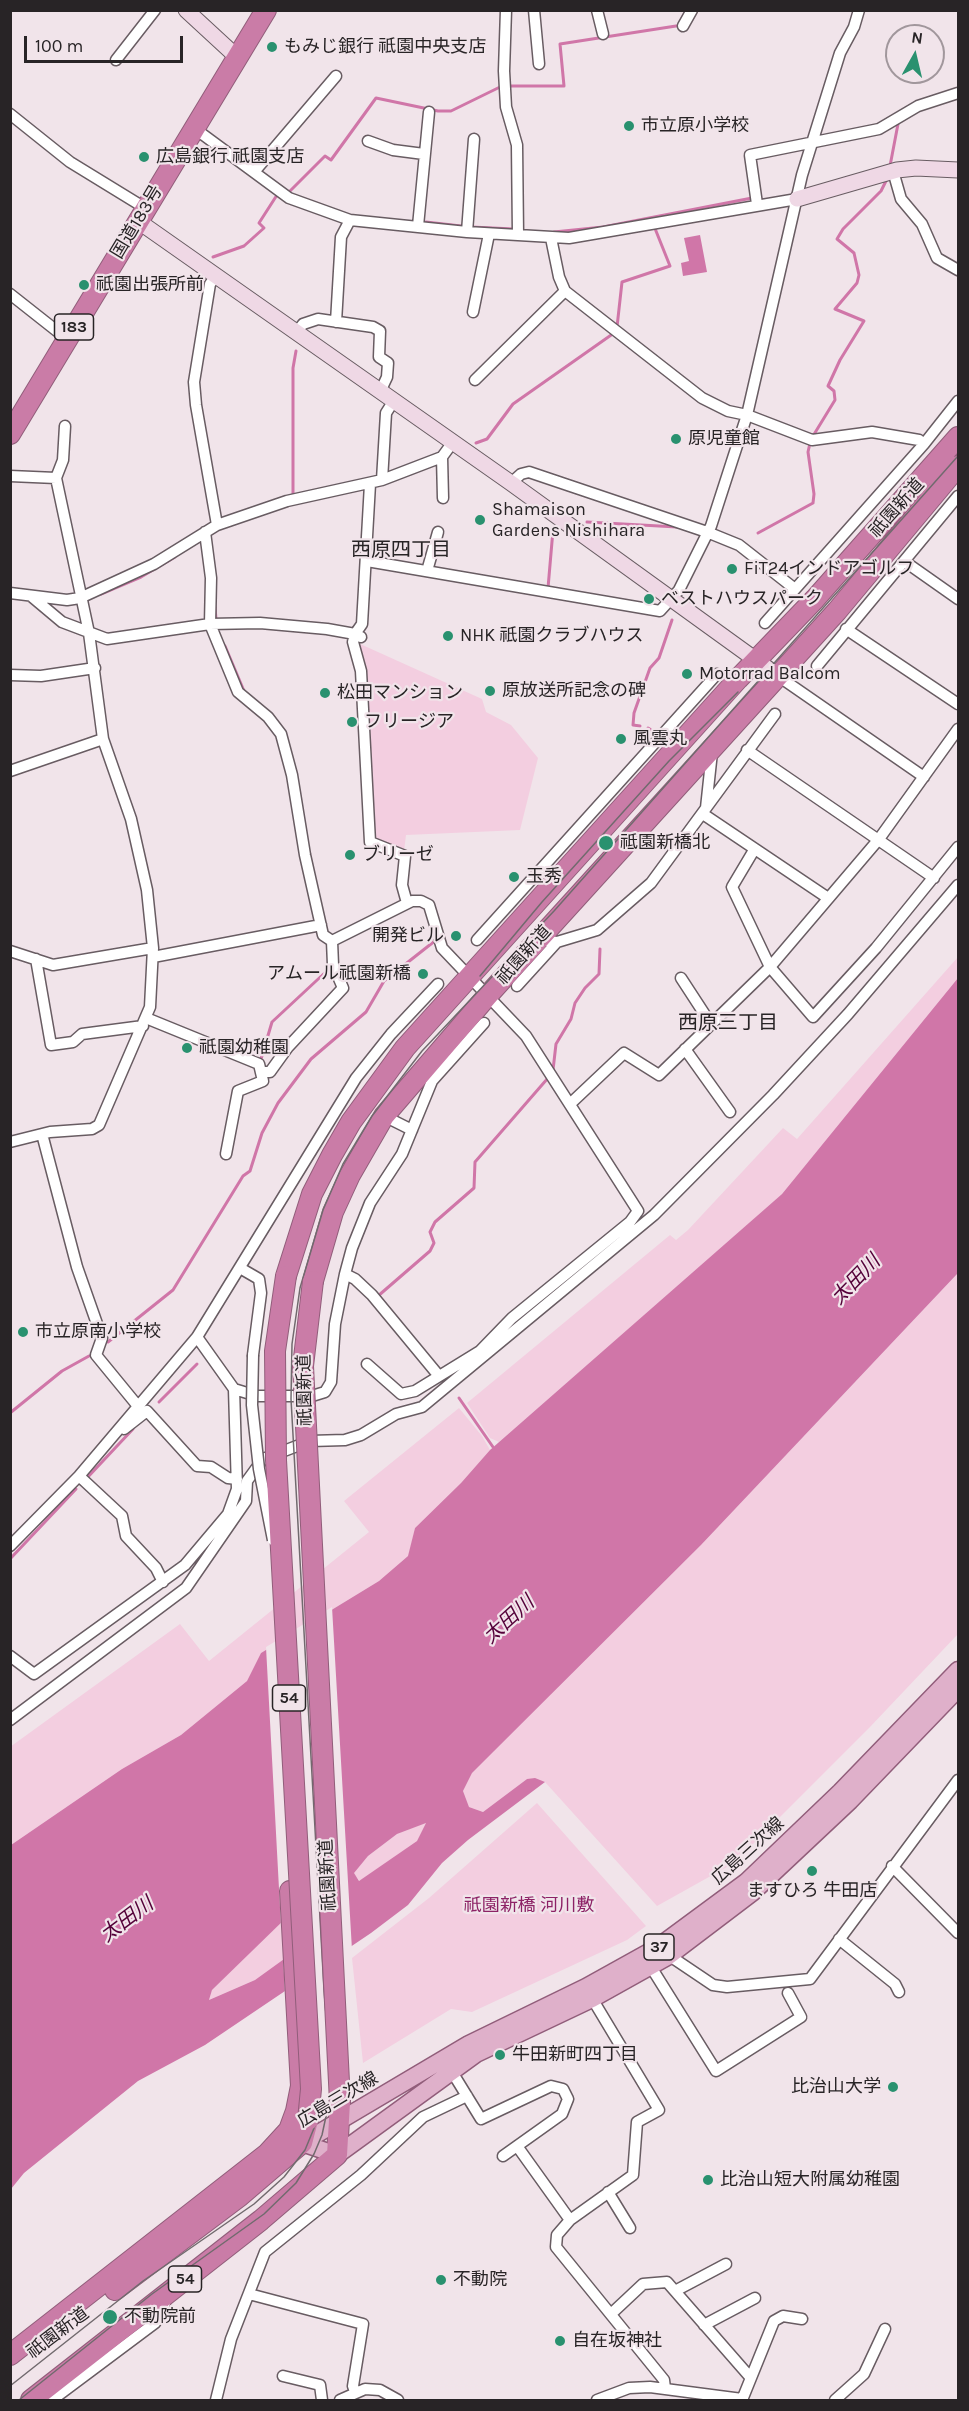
<!DOCTYPE html>
<meta charset="utf-8">
<style>
body{margin:0}
#map{position:relative;width:969px;height:2411px;overflow:hidden;background:#f1e4ea;font-family:Karla,sans-serif}
canvas{display:block}
.frame{position:absolute;inset:0;border:12px solid #282426;pointer-events:none}
.north{position:absolute;left:885px;top:24px;width:60px;height:60px;box-sizing:border-box;background:#f1e4ea;border:2px solid #a1979c;border-radius:50%;rotate:8deg;font-size:16px;font-weight:700;line-height:24px;text-align:center;color:#282426}
.north::after{content:'';display:block;margin:auto;width:21px;height:27px;background:#29916f;clip-path:polygon(50% 0,100% 100%,50% 72%,0 100%)}
.scale{position:absolute;left:24px;top:36px;width:159px;height:27px;box-sizing:border-box;border:3px solid #282426;border-top:0;padding-left:8px;font-size:18px;line-height:21px;white-space:nowrap;color:#282426;-webkit-text-stroke:4px #f1e4ea;paint-order:stroke}
</style>
<div id="map">
<canvas width="969" height="2411"></canvas>
<div class="frame"></div>
<div class="north">N</div>
<div class="scale">100 m</div>
</div>
<script>
const c = document.querySelector('canvas').getContext('2d');
c.lineJoin = 'round';
function fillPath(path, color) {
  c.fillStyle = color;
  c.fill(path, 'evenodd');
}
function poly(rows) {
  const path = new Path2D();
  for (const r of rows) {
    path.moveTo(r[0], r[1]);
    for (let i = 2; i < r.length; i += 2) path.lineTo(r[i], r[i + 1]);
  }
  return path;
}
function trace(path, color, width, dash) {
  c.strokeStyle = color;
  c.lineWidth = width;
  c.lineCap = dash ? 'butt' : 'round';
  c.setLineDash(dash || []);
  c.stroke(path);
}
function drawText(font, color, halo, rows, align = 'center') {
  c.font = font + ' Karla,"Noto Sans JP",sans-serif';
  c.lineWidth = 4.5;
  c.setLineDash([]);
  c.textBaseline = 'middle';
  c.strokeStyle = halo;
  c.fillStyle = color;
  for (const [text, x, y, turn = 0] of rows) {
    c.save();
    c.translate(x, y);
    c.rotate((+turn || 0) * Math.PI / 180);
    c.textAlign = isNaN(turn) ? turn : align;
    if (halo) c.strokeText(text, 0, 0);
    c.fillText(text, 0, 0);
    c.restore();
  }
}
const green = poly([
 [358,643,482,699,486,712,511,725,538,758,520,830,406,835,404,851,375,839,366,667],
 [958,957,958,978,782,1194,499,1442,490,1438,467,1403,670,1235,676,1240,688,1230,783,1128,797,1139],
 [958,1273,958,1634,870,1727,734,1863,657,1906,545,1782,527,1779,483,1812,469,1807,463,1791,472,1773,701,1545],
 [459,1408,482,1436,490,1450,461,1483,415,1528,409,1555,379,1581,261,1653,247,1681,181,1735,122,1769,11,1845,10,1747,180,1624,209,1661,369,1532,344,1501],
 [537,1803,646,1926,627,1940,472,2012,451,2009,363,2063,352,1958,429,1898],
 [427,1822,417,1841,360,1881,353,1873,368,1856,397,1834],
 [288,1915,291,1954,255,1980,209,2000,212,1990]
]);
const water = poly([
 [700,235,707,272,683,276,681,263,689,261,684,238],
 [958,978,958,1273,701,1545,472,1773,463,1791,469,1807,483,1812,527,1779,535,1778,545,1782,468,1840,442,1863,408,1905,371,1933,205,2045,138,2081,24,2173,11,2189,11,1845,122,1769,181,1735,247,1681,261,1653,379,1581,408,1556,415,1528,461,1483,490,1450,782,1194],
 [426,1823,417,1841,359,1881,354,1873,368,1856,397,1834],
 [288,1916,291,1954,255,1980,209,2000,212,1990]
]);
const pier = poly([
 [332,1607,352,1950,285,1995,283,1955,288,1951,289,1919,281,1926,266,1647]
]);
const stream = poly([
 [507,86,564,86,560,44,676,26],
 [890,166,898,124],
 [288,193,325,156,331,160,376,98,438,111,451,111,500,87],
 [426,222,461,226],
 [471,227,514,229],
 [554,232,603,227,752,198],
 [213,257,244,246,264,228,259,223,277,195],
 [617,327,622,282,670,266,654,226],
 [813,436,835,400,834,391,828,386,840,360,864,321,835,309,857,283,859,275,854,253,837,239,843,229,881,191,887,179],
 [476,443,487,439,513,404,614,333],
 [293,495,293,368,296,351],
 [587,522,677,527],
 [758,533,813,503,814,494,808,452,810,443],
 [548,588,553,530],
 [101,594,141,577,175,557],
 [215,607,216,619],
 [225,646,244,691],
 [640,726,633,725,634,713,650,668,659,658,672,620],
 [648,728,653,731],
 [261,1059,272,1022,330,968],
 [553,1070,556,1044,571,1019,575,1003,585,988,599,974,600,949],
 [378,1296,430,1251,434,1243,430,1232,435,1222,474,1188,475,1162,548,1078],
 [108,1342,173,1290,243,1176,250,1171,262,1133,278,1103,311,1059,366,1012,384,981,436,940],
 [459,1398,493,1447],
 [159,1402,197,1364],
 [10,1413,62,1371,89,1356],
 [86,1479,133,1429],
 [10,1559,76,1489]
]);
const street = poly([
 [506,10,504,71,506,107,517,145,518,235],
 [534,10,539,64],
 [597,10,603,34],
 [683,26,692,10],
 [116,60,155,10],
 [10,114,70,162,145,208],
 [194,128,289,198,350,220,467,232,569,238,797,199],
 [368,141,393,150,424,154],
 [893,171,901,199,922,224,937,258,958,270],
 [254,172,336,76],
 [757,204,750,155,879,129,918,106,958,93],
 [418,226,429,112],
 [467,232,474,139],
 [551,238,559,277,565,291,702,398,728,411,747,415,812,440,872,432,919,440,924,444],
 [216,276,210,284,194,382,196,405,217,525],
 [10,294,67,339],
 [473,312,489,234],
 [336,322,341,237,350,220],
 [296,333,303,324,318,319,373,327,380,331,379,357,388,363,387,377,380,392],
 [475,380,565,291],
 [442,457,443,498],
 [10,476,56,478,63,460,65,426],
 [382,480,386,413,393,402],
 [511,483,521,474,529,472,707,532,739,545,795,589],
 [205,532,211,578,210,624,238,692,268,717,281,734,292,775,305,855,323,935,332,941,333,965,343,988,288,1047,270,1072,262,1072],
 [367,561,660,611,679,590,711,526,733,458,747,415,802,175,840,53,854,27,859,10],
 [904,561,958,599],
 [427,571,438,532],
 [10,593,67,600,80,598,154,564,217,525,287,501,382,480,442,457,453,442],
 [31,596,62,622,107,639,210,624,260,623,327,629,355,634,353,642,361,671,370,842,405,856,402,885,407,903],
 [765,623,924,444,958,401],
 [846,629,958,704],
 [361,637,355,634,362,624,370,484],
 [817,666,958,496],
 [10,675,41,676,95,668],
 [778,676,924,777],
 [747,750,934,878],
 [10,771,103,739],
 [706,808,712,752],
 [703,814,828,898],
 [754,850,732,887,770,967,813,1017,876,948,958,847],
 [477,940,717,674],
 [538,940,557,942,597,930,651,883,775,714],
 [332,941,412,901,421,901,429,905,442,948,526,1036,638,1211,630,1222,512,1318,480,1351,415,1391,401,1394,367,1364],
 [10,951,53,965,153,948],
 [153,957,321,925],
 [36,959,51,1045,73,1042,82,1034,143,1026],
 [681,978,711,1024],
 [517,986,557,942],
 [146,1018,259,1064,263,1081,238,1091,226,1154],
 [685,1049,730,1112],
 [570,1104,624,1053,659,1075,770,967,879,839,958,729],
 [384,1116,412,1130],
 [42,1134,77,1267,102,1338,96,1355,137,1405],
 [10,1142,50,1132,92,1129,99,1125,150,1007,153,948,147,890,131,819,103,739,89,633,56,478],
 [240,1268,259,1279,261,1293,253,1355],
 [345,1274,355,1279,372,1295,439,1376],
 [197,1337,234,1389,257,1396,312,1396,325,1392,331,1382,335,1324,345,1274,352,1248,370,1203,402,1154,432,1081,484,1023],
 [124,1429,147,1411,197,1466,211,1467,228,1478,237,1479],
 [79,1476,122,1516,126,1536,156,1568,163,1582],
 [10,1546,79,1476,197,1337,356,1078,391,1034,438,984],
 [10,1656,34,1674,185,1565,228,1514,237,1489,234,1389],
 [10,1720,186,1588,246,1501,247,1481,263,1459,310,1441,345,1440,361,1435,396,1414,422,1407,654,1215,773,1095,848,1014,958,885],
 [892,1866,958,1933],
 [839,1939,895,1984,899,1992],
 [664,1952,713,1985,727,1987,810,1979,958,1780],
 [651,1967,716,2071,801,2017,788,1993],
 [590,1995,659,2110,637,2122,633,2175,570,2220,557,2235,556,2247,664,2380,665,2388],
 [449,2067,481,2119,551,2086,563,2089,568,2099,562,2114,503,2156],
 [517,2146,570,2220],
 [608,2192,630,2228],
 [675,2291,726,2264],
 [249,2294,363,2324,353,2386,355,2392],
 [611,2314,643,2284,667,2282,750,2377],
 [704,2325,755,2298],
 [283,2376,320,2385,322,2400],
 [52,2400,155,2323,162,2312,167,2296],
 [216,2400,231,2339,265,2252,361,2175,423,2117,467,2096],
 [340,2400,365,2389,380,2390,398,2400],
 [597,2400,629,2388,650,2387,742,2399],
 [742,2400,774,2321,783,2316,802,2319],
 [835,2400,864,2374,885,2329]
]);
const secondary = poly([
 [186,10,238,58],
 [797,199,897,170,916,168,958,170],
 [138,221,511,483,778,676]
]);
const primary = poly([
 [302,2143,337,2155,476,2054,592,1999,669,1956,752,1893,850,1801,958,1689],
 [302,2143,469,2044,586,1987,658,1947,746,1882,840,1792,958,1670]
]);
const highway = poly([
 [10,434,266,10],
 [286,1276,312,1194,332,1155,351,1122,405,1048,738,679,815,599,958,437],
 [313,1281,333,1212,350,1175,384,1116,489,994,837,611,958,466],
 [115,2290,240,2196,302,2143,308,2120],
 [10,2355,267,2154,289,2130,296,2111,301,2086,290,1891],
 [31,2400,261,2220,337,2155,340,2102]
]);
const tram = poly([
 [480,976,542,902,669,761,738,692],
 [10,2386,143,2281,254,2204,284,2177,305,2150,317,2121],
 [19,2400,152,2294,264,2214,296,2183,314,2154,322,2135,331,2093,331,2077,324,1990,291,1399,292,1344,300,1288,323,1210,343,1164,372,1116,422,1051,554,911,958,456]
]);
const streetBridge = poly([
 [253,1355,252,1405,259,1469,273,1540]
]);
const highwayBridge = poly([
 [286,1276,275,1351,276,1460,311,2089,308,2120],
 [313,1281,303,1366,340,2102]
]);
const markers = [
 [272,47,6,"#29916f"],
 [629,126,6,"#29916f"],
 [144,157,6,"#29916f"],
 [84,285,6,"#29916f"],
 [676,439,6,"#29916f"],
 [480,520,6,"#29916f"],
 [732,569,6,"#29916f"],
 [649,599,6,"#29916f"],
 [448,636,6,"#29916f"],
 [687,674,6,"#29916f"],
 [490,691,6,"#29916f"],
 [325,693,6,"#29916f"],
 [352,722,6,"#29916f"],
 [621,739,6,"#29916f"],
 [606,843,8,"#29916f"],
 [350,855,6,"#29916f"],
 [514,877,6,"#29916f"],
 [456,936,6,"#29916f"],
 [423,974,6,"#29916f"],
 [187,1048,6,"#29916f"],
 [23,1332,6,"#29916f"],
 [812,1871,6,"#29916f"],
 [500,2055,6,"#29916f"],
 [893,2087,6,"#29916f"],
 [708,2180,6,"#29916f"],
 [441,2280,6,"#29916f"],
 [110,2317,8,"#29916f"],
 [560,2341,6,"#29916f"]
];
const shields = [
 [74,327,39],
 [289,1698,33],
 [659,1947,30],
 [185,2279,33]
];
const shieldNames = [
 ["183",74,327],
 ["54",289,1698],
 ["37",659,1947],
 ["54",185,2279]
];
const poiNames = [
 ["もみじ銀行 祇園中央支店",284,47],
 ["市立原小学校",641,126],
 ["広島銀行 祇園支店",156,157],
 ["祇園出張所前",96,285],
 ["原児童館",688,439],
 ["Shamaison",492,510],
 ["Gardens Nishihara",492,531],
 ["FiT24インドアゴルフ",744,569],
 ["ベストハウスパーク",661,599],
 ["NHK 祇園クラブハウス",460,636],
 ["Motorrad Balcom",699,674],
 ["原放送所記念の碑",502,691],
 ["松田マンション",337,693],
 ["フリージア",364,722],
 ["風雲丸",633,739],
 ["祗園新橋北",620,843],
 ["ブリーゼ",362,855],
 ["玉秀",526,877],
 ["開発ビル",444,936,"right"],
 ["アムール祇園新橋",411,974,"right"],
 ["祇園幼稚園",199,1048],
 ["市立原南小学校",35,1332],
 ["ますひろ 牛田店",812,1891,"center"],
 ["牛田新町四丁目",512,2055],
 ["比治山大学",881,2087,"right"],
 ["比治山短大附属幼稚園",720,2180],
 ["不動院",453,2280],
 ["不動院前",124,2317],
 ["自在坂神社",572,2341]
];
const streetNames = [
 ["国道183号",137,222,-59],
 ["祇園新道",897,508,-48],
 ["祇園新道",524,955,-48],
 ["祇園新道",305,1390,-91],
 ["広島三次線",748,1851,-42],
 ["祇園新道",328,1875,-93],
 ["広島三次線",338,2100,-31],
 ["祇園新道",58,2333,-37]
];
const parkNames = [
 ["祇園新橋 河川敷",529,1906]
];
const neighbourhoodNames = [
 ["西原四丁目",401,550],
 ["西原三丁目",728,1023]
];
const waterNames = [
 ["太田川",856,1280,-46],
 ["太田川",509,1620,-42],
 ["太田川",127,1920,-37]
];
fillPath(green, '#f3cee0');
fillPath(water, '#d076a8');
fillPath(pier, '#f1e4ea');
trace(stream, '#d076a8', 3);
trace(street, '#685c62', 13);
trace(secondary, '#685c62', 17);
trace(primary, '#915d7a', 19);
trace(highway, '#915d7a', 22);
trace(street, '#fff', 10);
trace(secondary, '#efd8e5', 15);
trace(primary, '#dfb0ca', 16);
trace(highway, '#ca7ca7', 20);
trace(tram, '#716a6e', 1.5);
trace(streetBridge, '#685c62', 13, []);
trace(highwayBridge, '#915d7a', 22, []);
trace(streetBridge, '#fff', 10);
trace(highwayBridge, '#ca7ca7', 20);
for (const [x, y, r, color] of markers) {
  const dot = new Path2D();
  dot.arc(x, y, r, 0, 2 * Math.PI);
  c.fillStyle = color;
  c.fill(dot);
  trace(dot, '#f1e4ea', 2);
}
for (const [x, y, w] of shields) {
  const box = new Path2D();
  box.roundRect(x - w / 2, y - 13, w, 26, 4.5);
  c.fillStyle = '#f1e4ea';
  c.fill(box);
  trace(box, '#282426', 1.5);
}
drawText('bold 16px', '#282426', null, shieldNames);
drawText('18px', '#282426', '#f1e4ea', poiNames, 'left');
drawText('18px', '#282426', '#f1e4ea', streetNames);
drawText('18px', '#8d2266', '#f1e4ea', parkNames);
drawText('20px', '#282426', '#f1e4ea', neighbourhoodNames);
drawText('italic 20px', '#540039', '#f1e4ea', waterNames);
</script>
